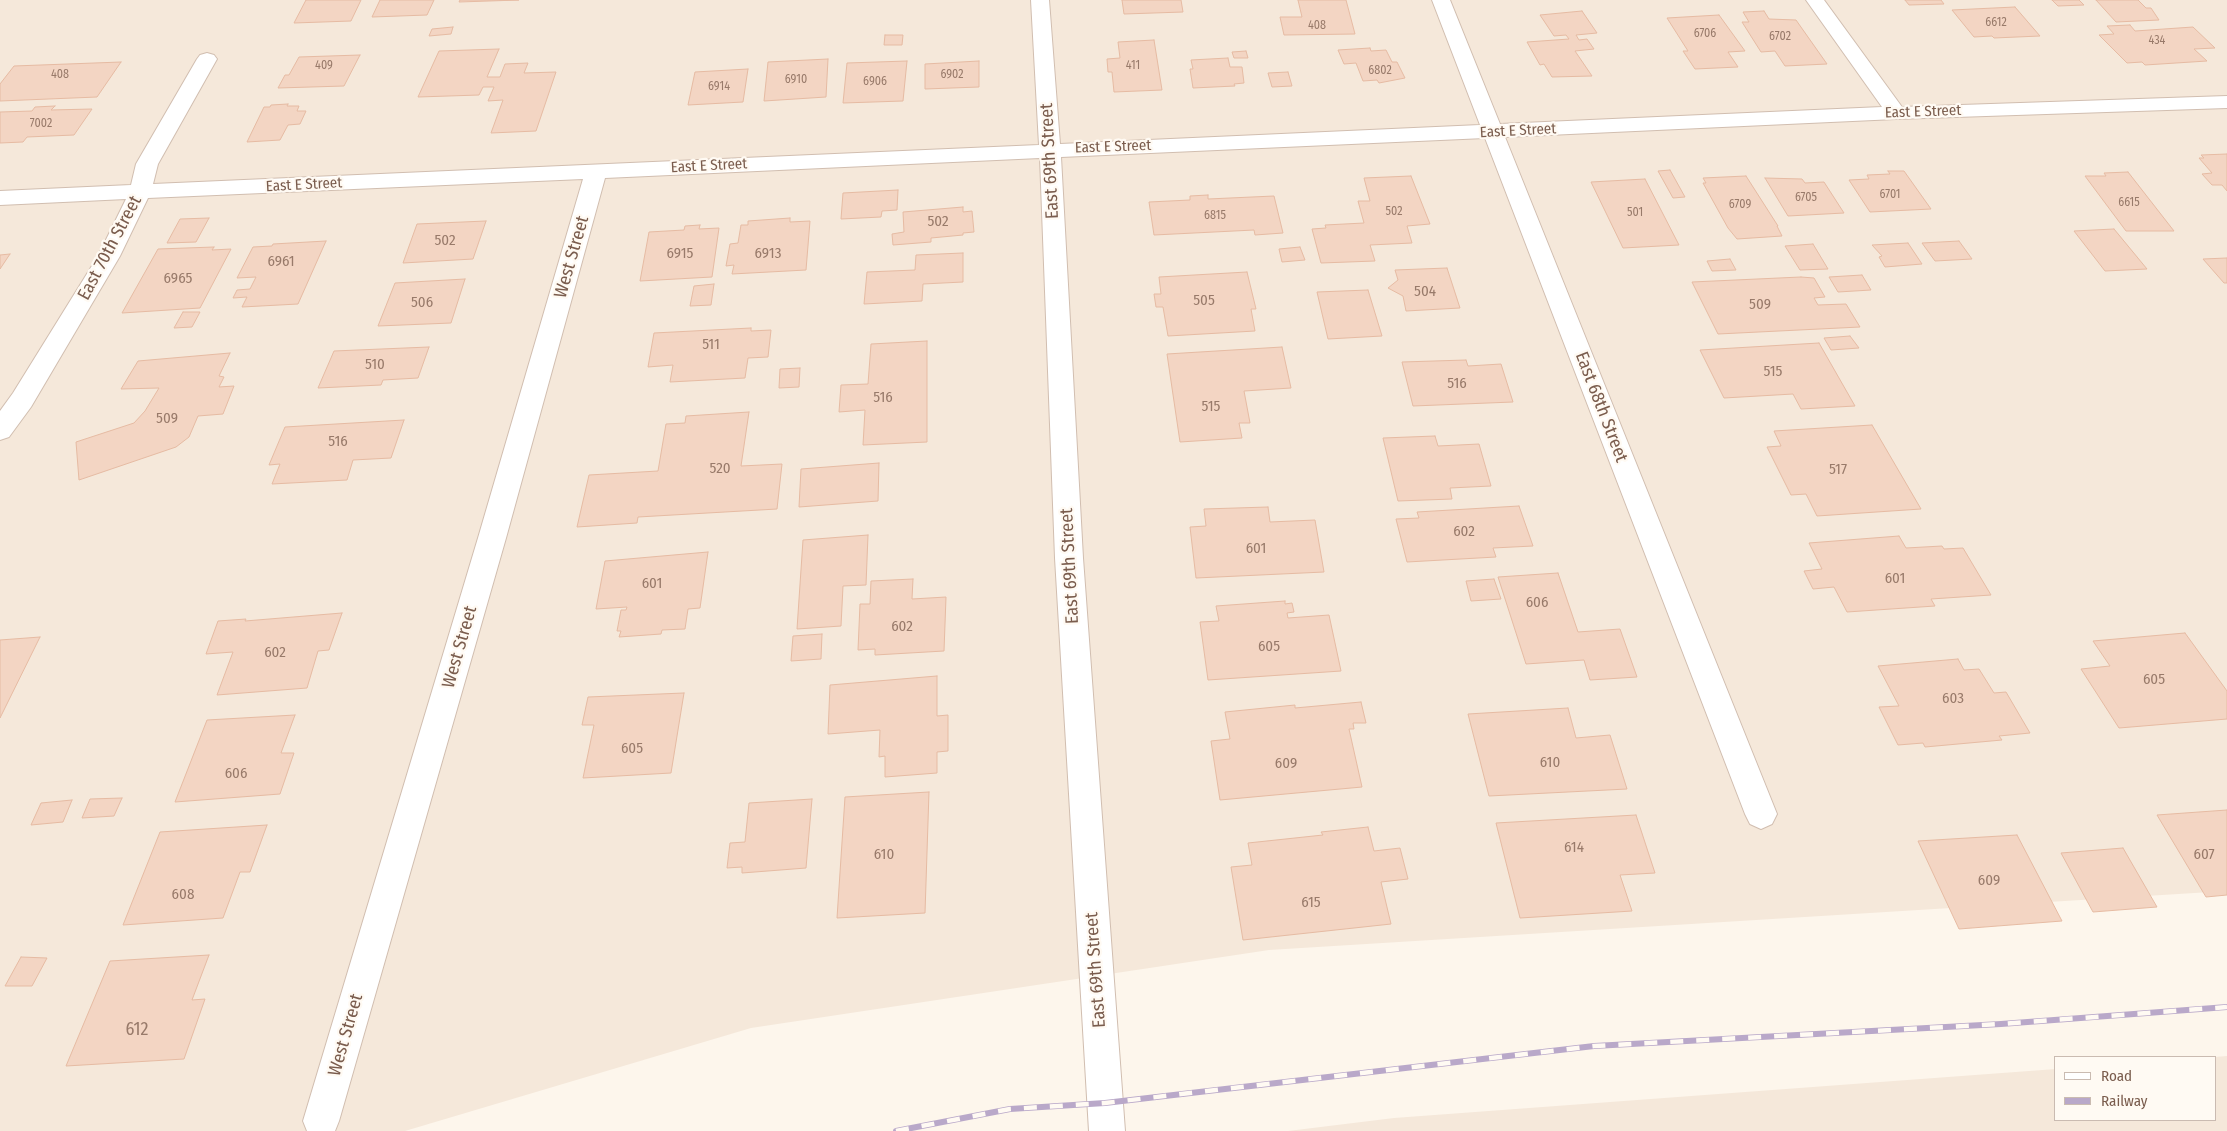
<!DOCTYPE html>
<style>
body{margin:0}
#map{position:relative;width:2227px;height:1131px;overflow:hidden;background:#fdf6ec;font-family:"Fira Sans Condensed",sans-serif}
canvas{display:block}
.legend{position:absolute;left:2054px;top:1056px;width:162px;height:65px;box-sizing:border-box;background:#fffaf3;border:1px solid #cabbb1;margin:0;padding:6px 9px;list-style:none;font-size:15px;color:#7a5c4d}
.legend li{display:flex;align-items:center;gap:10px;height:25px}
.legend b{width:25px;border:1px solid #cabbb1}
</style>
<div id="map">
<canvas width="2227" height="1131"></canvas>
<ul class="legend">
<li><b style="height:6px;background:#fff"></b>Road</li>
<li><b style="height:6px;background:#b9a8c9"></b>Railway</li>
</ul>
</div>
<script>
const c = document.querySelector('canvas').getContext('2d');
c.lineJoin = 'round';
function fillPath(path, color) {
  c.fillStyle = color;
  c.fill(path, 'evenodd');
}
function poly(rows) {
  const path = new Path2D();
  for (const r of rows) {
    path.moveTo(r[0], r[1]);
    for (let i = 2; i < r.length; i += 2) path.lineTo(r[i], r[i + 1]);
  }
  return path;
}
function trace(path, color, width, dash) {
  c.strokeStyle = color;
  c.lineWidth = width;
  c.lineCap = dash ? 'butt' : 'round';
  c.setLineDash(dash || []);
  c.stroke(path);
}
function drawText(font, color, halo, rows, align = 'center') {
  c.font = font + ' "Fira Sans Condensed",sans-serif';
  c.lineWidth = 4.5;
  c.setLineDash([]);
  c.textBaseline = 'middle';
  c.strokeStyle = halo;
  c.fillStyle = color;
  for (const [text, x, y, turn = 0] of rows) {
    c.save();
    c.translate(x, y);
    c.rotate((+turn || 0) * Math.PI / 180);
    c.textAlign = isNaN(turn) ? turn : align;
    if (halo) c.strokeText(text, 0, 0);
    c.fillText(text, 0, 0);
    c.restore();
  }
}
const residential = poly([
 [0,0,2227,0,2227,891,1269,950,751,1028,405,1131,0,1131],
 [2227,1056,2227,1131,1288,1131,1394,1118,2056,1069,2056,1120,2216,1120,2215,1057]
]);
const building = poly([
 [306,0,361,0,351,21,294,23,306,0],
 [380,0,434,0,427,15,372,17,380,0],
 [460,0,519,0,459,2,460,0],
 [1122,0,1181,0,1183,12,1124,14,1122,0],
 [1298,0,1346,0,1355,34,1284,35,1280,17,1302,17,1298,0],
 [1905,0,1941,0,1944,4,1909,5,1905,0],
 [2052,0,2079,0,2084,5,2058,6,2052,0],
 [2096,0,2138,0,2146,8,2151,8,2159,20,2116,22,2096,0],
 [2015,7,2040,36,1994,38,1992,36,1974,37,1952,10,2015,7],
 [1582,11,1597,33,1576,35,1579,40,1587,39,1594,49,1575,51,1592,76,1552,77,1544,64,1540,65,1527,42,1569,39,1566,35,1554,36,1540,15,1582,11],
 [1764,11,1769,19,1796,20,1827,64,1785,66,1775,51,1761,52,1742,22,1749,22,1743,12,1764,11],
 [1719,15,1745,51,1728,52,1738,67,1695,69,1683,51,1688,51,1667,18,1719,15],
 [2130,25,2135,31,2193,27,2215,48,2194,49,2207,61,2145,65,2142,62,2127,63,2099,35,2114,34,2107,26,2130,25],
 [453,27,451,34,429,36,432,29,453,27],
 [885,35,903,35,902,45,884,45,885,35],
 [1154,40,1162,90,1114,92,1112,72,1108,72,1107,59,1120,58,1118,42,1154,40],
 [1370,48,1371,51,1386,50,1392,62,1397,62,1405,78,1379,83,1377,80,1363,81,1356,63,1344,64,1338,50,1370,48],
 [499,49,487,77,500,77,505,64,528,63,524,73,556,72,536,131,491,133,503,100,488,101,494,87,483,87,479,95,418,97,439,51,499,49],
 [1246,51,1248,58,1234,58,1232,52,1246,51],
 [360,55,344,86,278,88,285,75,289,75,299,57,360,55],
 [1228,58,1230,67,1242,67,1244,83,1234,84,1235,86,1193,88,1190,69,1193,69,1191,60,1228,58],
 [828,59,826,97,764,101,768,62,828,59],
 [907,61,903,101,843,103,847,63,907,61],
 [979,61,979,87,925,89,925,64,979,61],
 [121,62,97,97,0,101,0,84,14,66,121,62],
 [748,69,743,102,688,105,695,72,748,69],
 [1288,72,1292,86,1272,87,1268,73,1288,72],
 [288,104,287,106,299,106,297,111,306,111,300,124,288,125,280,140,247,142,264,107,270,107,271,105,288,104],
 [55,106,51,110,92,109,74,135,27,137,23,142,0,143,0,112,32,111,35,107,55,106],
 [2227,154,2227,191,2222,185,2212,185,2202,174,2212,173,2199,158,2204,158,2201,155,2227,154],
 [1670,170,1685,197,1673,198,1658,171,1670,170],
 [1888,171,1904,171,1931,209,1870,212,1849,180,1869,179,1867,175,1890,174,1888,171],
 [2128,172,2174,231,2126,231,2085,176,2106,176,2104,173,2128,172],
 [1411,176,1430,224,1407,226,1412,243,1370,245,1375,261,1321,263,1312,229,1326,228,1325,225,1364,223,1358,201,1370,201,1364,178,1411,176],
 [1746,176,1778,226,1777,226,1782,236,1737,239,1728,228,1703,183,1706,183,1703,178,1746,176],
 [1765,178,1802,179,1805,183,1824,182,1844,213,1788,216,1765,178],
 [1645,179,1679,245,1623,248,1591,182,1645,179],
 [898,190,897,210,882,211,881,217,841,219,843,193,898,190],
 [1208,195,1208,199,1274,196,1283,233,1255,235,1254,230,1154,235,1149,202,1190,200,1190,196,1208,195],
 [963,207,963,212,972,211,974,232,963,233,963,235,931,238,931,242,893,245,892,234,904,232,903,212,963,207],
 [209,218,196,242,167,243,180,219,209,218],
 [790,218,790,222,810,221,806,270,732,274,734,265,726,266,730,244,738,243,741,225,748,225,748,221,790,218],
 [486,221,473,259,403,263,417,224,486,221],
 [700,225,699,229,719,228,712,277,640,281,649,232,684,230,685,226,700,225],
 [2114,229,2147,269,2105,271,2074,231,2114,229],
 [326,241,298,304,242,307,247,297,233,298,237,290,250,289,256,277,237,278,253,247,272,246,273,244,326,241],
 [1959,241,1972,259,1935,261,1922,243,1959,241],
 [1908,243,1922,264,1885,267,1879,257,1882,256,1872,245,1908,243],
 [1813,244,1828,269,1800,270,1785,246,1813,244],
 [214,247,212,250,231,249,200,308,122,313,158,249,214,247],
 [1300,247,1305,260,1282,262,1279,249,1300,247],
 [963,253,963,282,923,284,922,301,864,304,867,272,915,270,916,255,963,253],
 [10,254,0,269,0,255,10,254],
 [2227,258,2227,283,2224,283,2203,259,2227,258],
 [1730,259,1736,270,1712,271,1707,261,1730,259],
 [1447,268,1460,308,1406,311,1403,296,1388,288,1398,280,1395,270,1447,268],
 [1247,272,1256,309,1251,309,1255,331,1168,336,1163,307,1156,307,1154,294,1161,294,1159,277,1247,272],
 [1862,275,1871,290,1838,292,1829,277,1862,275],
 [1801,277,1814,278,1825,297,1814,298,1818,305,1846,304,1860,327,1718,334,1692,282,1801,277],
 [465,279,451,323,378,326,395,283,465,279],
 [714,284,711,305,690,306,694,286,714,284],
 [1368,290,1382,336,1328,339,1317,292,1368,290],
 [183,312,200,312,192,327,174,328,183,312],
 [751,328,751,331,771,330,768,357,748,358,745,378,670,382,673,365,648,367,654,333,751,328],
 [1850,336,1859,348,1831,350,1824,338,1850,336],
 [927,341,927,442,863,445,865,410,839,412,841,385,868,384,871,344,927,341],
 [1819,343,1855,406,1801,409,1793,394,1724,398,1700,350,1819,343],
 [429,347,418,378,383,380,381,385,318,388,334,351,429,347],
 [1282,347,1291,388,1244,391,1250,423,1239,423,1242,438,1180,442,1167,354,1282,347],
 [230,353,219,376,224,377,219,387,234,386,223,414,198,416,189,437,176,447,79,480,76,442,134,423,145,411,159,388,121,389,138,361,230,353],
 [1466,360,1468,366,1501,364,1513,402,1413,406,1402,362,1466,360],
 [800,368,799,387,779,388,780,369,800,368],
 [749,412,741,466,782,464,777,509,638,517,637,523,577,527,589,475,658,471,666,424,685,423,686,416,749,412],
 [404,420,391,458,353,460,347,480,272,484,280,464,269,465,285,427,404,420],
 [1872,425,1921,509,1817,516,1806,494,1791,495,1767,447,1781,446,1774,431,1872,425],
 [1435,436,1438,446,1479,444,1491,486,1450,488,1452,499,1398,501,1383,438,1435,436],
 [879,463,878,501,799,507,801,469,879,463],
 [1519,506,1533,546,1493,548,1496,557,1407,562,1396,519,1419,518,1417,512,1519,506],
 [1268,507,1270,522,1315,520,1324,572,1196,578,1190,527,1206,526,1204,509,1268,507],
 [868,535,866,585,843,586,841,626,797,629,803,540,868,535],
 [1899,536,1906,548,1942,546,1944,549,1963,548,1991,595,1931,599,1935,606,1847,612,1834,587,1813,589,1804,571,1822,569,1809,543,1899,536],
 [708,552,700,608,688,609,685,629,662,630,661,634,619,637,621,631,617,631,621,610,626,610,627,607,596,609,605,561,708,552],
 [1558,573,1578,632,1620,629,1637,677,1590,680,1584,660,1526,664,1498,577,1558,573],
 [913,579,912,599,946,597,944,651,875,655,875,649,858,650,860,604,870,604,871,581,913,579],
 [1494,579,1501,599,1471,601,1466,581,1494,579],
 [1285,601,1285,604,1292,603,1294,612,1287,613,1288,618,1329,615,1341,671,1208,680,1200,622,1219,621,1216,606,1285,601],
 [342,613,329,650,318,651,307,688,217,695,233,652,206,654,218,621,246,619,245,621,342,613],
 [2185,633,2227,691,2227,719,2119,728,2081,669,2110,666,2093,641,2185,633],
 [822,634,821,659,791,661,793,636,822,634],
 [40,637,0,718,0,640,40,637],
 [1958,659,1964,670,1979,669,1994,693,2006,692,2030,733,1999,736,2002,740,1925,747,1923,743,1898,745,1879,707,1899,706,1878,666,1958,659],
 [937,676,937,716,948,715,948,751,937,752,937,773,885,777,885,756,879,757,880,730,828,734,830,685,937,676],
 [684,693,671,773,583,778,594,725,582,725,588,697,684,693],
 [1361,702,1366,723,1353,723,1354,729,1349,729,1362,787,1220,800,1211,741,1230,739,1225,712,1295,705,1295,708,1361,702],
 [1568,708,1576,738,1610,735,1627,789,1489,796,1468,714,1568,708],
 [295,715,281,753,294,753,280,794,175,802,207,720,295,715],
 [929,792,925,913,837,918,845,797,929,792],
 [122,798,114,816,82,818,90,799,122,798],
 [812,799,806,868,742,873,742,867,727,868,730,843,745,842,749,803,812,799],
 [72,800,63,822,31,825,41,803,72,800],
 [2227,810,2227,895,2206,897,2157,815,2227,810],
 [1636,815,1655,873,1620,875,1632,911,1520,918,1496,823,1636,815],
 [267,825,250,872,240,872,223,918,123,925,160,832,267,825],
 [1368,827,1374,851,1400,848,1408,879,1381,882,1391,924,1243,940,1231,867,1252,865,1248,843,1323,835,1321,832,1368,827],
 [2017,835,2062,921,1959,929,1918,841,2017,835],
 [2123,848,2157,907,2093,912,2061,853,2123,848],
 [209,955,192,1000,205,999,184,1059,66,1066,110,961,209,955],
 [21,957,47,958,32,986,5,986,21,957]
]);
const minor = poly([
 [1031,0,1049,0,1060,144,1480,125,1432,0,1450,0,1500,124,1882,107,1806,0,1824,0,1902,107,2227,96,2227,108,1896,119,1505,137,1777,814,1772,824,1761,829,1750,824,1745,814,1485,138,1061,157,1083,558,1125,1131,1089,1131,1055,558,1040,158,605,178,506,538,339,1121,335,1131,307,1131,303,1121,478,538,583,179,148,198,120,256,31,407,9,437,0,440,0,411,13,393,98,256,126,199,0,205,0,191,131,185,136,164,197,59,200,55,207,53,214,55,217,59,158,164,153,184,1039,145,1031,0]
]);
const rail = poly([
 [896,1131,1010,1109,1105,1103,1594,1046,2001,1024,2227,1007]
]);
const farNumbernames = [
 ["6612",1996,23],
 ["408",1317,26],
 ["6706",1705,34],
 ["6702",1780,37],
 ["434",2157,41],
 ["409",324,66],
 ["411",1133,66],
 ["6802",1380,71],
 ["408",60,75],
 ["6902",952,75],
 ["6910",796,80],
 ["6906",875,82],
 ["6914",719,87],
 ["7002",41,124],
 ["6701",1890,195],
 ["6705",1806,198],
 ["6615",2129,203],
 ["6709",1740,205],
 ["502",1394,212],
 ["501",1635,213],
 ["6815",1215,216]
];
const farStreetnames = [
 ["East E Street",1923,112,-2],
 ["East E Street",1518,131,-3],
 ["East E Street",1113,147,-2],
 ["East E Street",709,166,-3],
 ["East E Street",304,185,-3]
];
const numberNames = [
 ["502",938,222],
 ["502",445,241],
 ["6915",680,254],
 ["6913",768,254],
 ["6961",281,262],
 ["6965",178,279],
 ["504",1425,292],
 ["505",1204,301],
 ["506",422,303],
 ["509",1760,305],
 ["511",711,345],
 ["510",375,365],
 ["515",1773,372],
 ["516",1457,384],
 ["516",883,398],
 ["515",1211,407],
 ["509",167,419],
 ["516",338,442],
 ["520",720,469],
 ["517",1838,470],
 ["602",1464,532],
 ["601",1256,549],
 ["601",1895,579],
 ["601",652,584],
 ["606",1537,603],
 ["602",902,627],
 ["605",1269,647],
 ["602",275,653],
 ["605",2154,680],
 ["603",1953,699],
 ["605",632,749],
 ["610",1550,763],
 ["609",1286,764],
 ["606",236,774],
 ["614",1574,848],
 ["610",884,855],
 ["607",2204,855],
 ["609",1989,881],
 ["608",183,895],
 ["615",1311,903]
];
const streetNames = [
 ["East 69th Street",1050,161,-93],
 ["East 70th Street",110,248,-62],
 ["West Street",572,257,-74],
 ["East 68th Street",1601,407,69],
 ["East 69th Street",1070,566,-93],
 ["West Street",460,647,-74],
 ["East 69th Street",1096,970,-94],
 ["West Street",346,1035,-74]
];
const nearNumbernames = [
 ["612",137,1030]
];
fillPath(residential, '#f5e8da');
fillPath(building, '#f3d5c3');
trace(building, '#e6bba3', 1);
trace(minor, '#d1beb0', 2);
fillPath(minor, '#fff');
trace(rail, '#b9a8c9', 6);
trace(rail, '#fffaf3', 4.5, [13]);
drawText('12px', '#987a6a', null, farNumbernames);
drawText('15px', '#7a5c4d', '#fffaf3', farStreetnames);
drawText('15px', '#987a6a', null, numberNames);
drawText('18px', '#7a5c4d', '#fffaf3', streetNames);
drawText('18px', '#987a6a', null, nearNumbernames);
</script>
